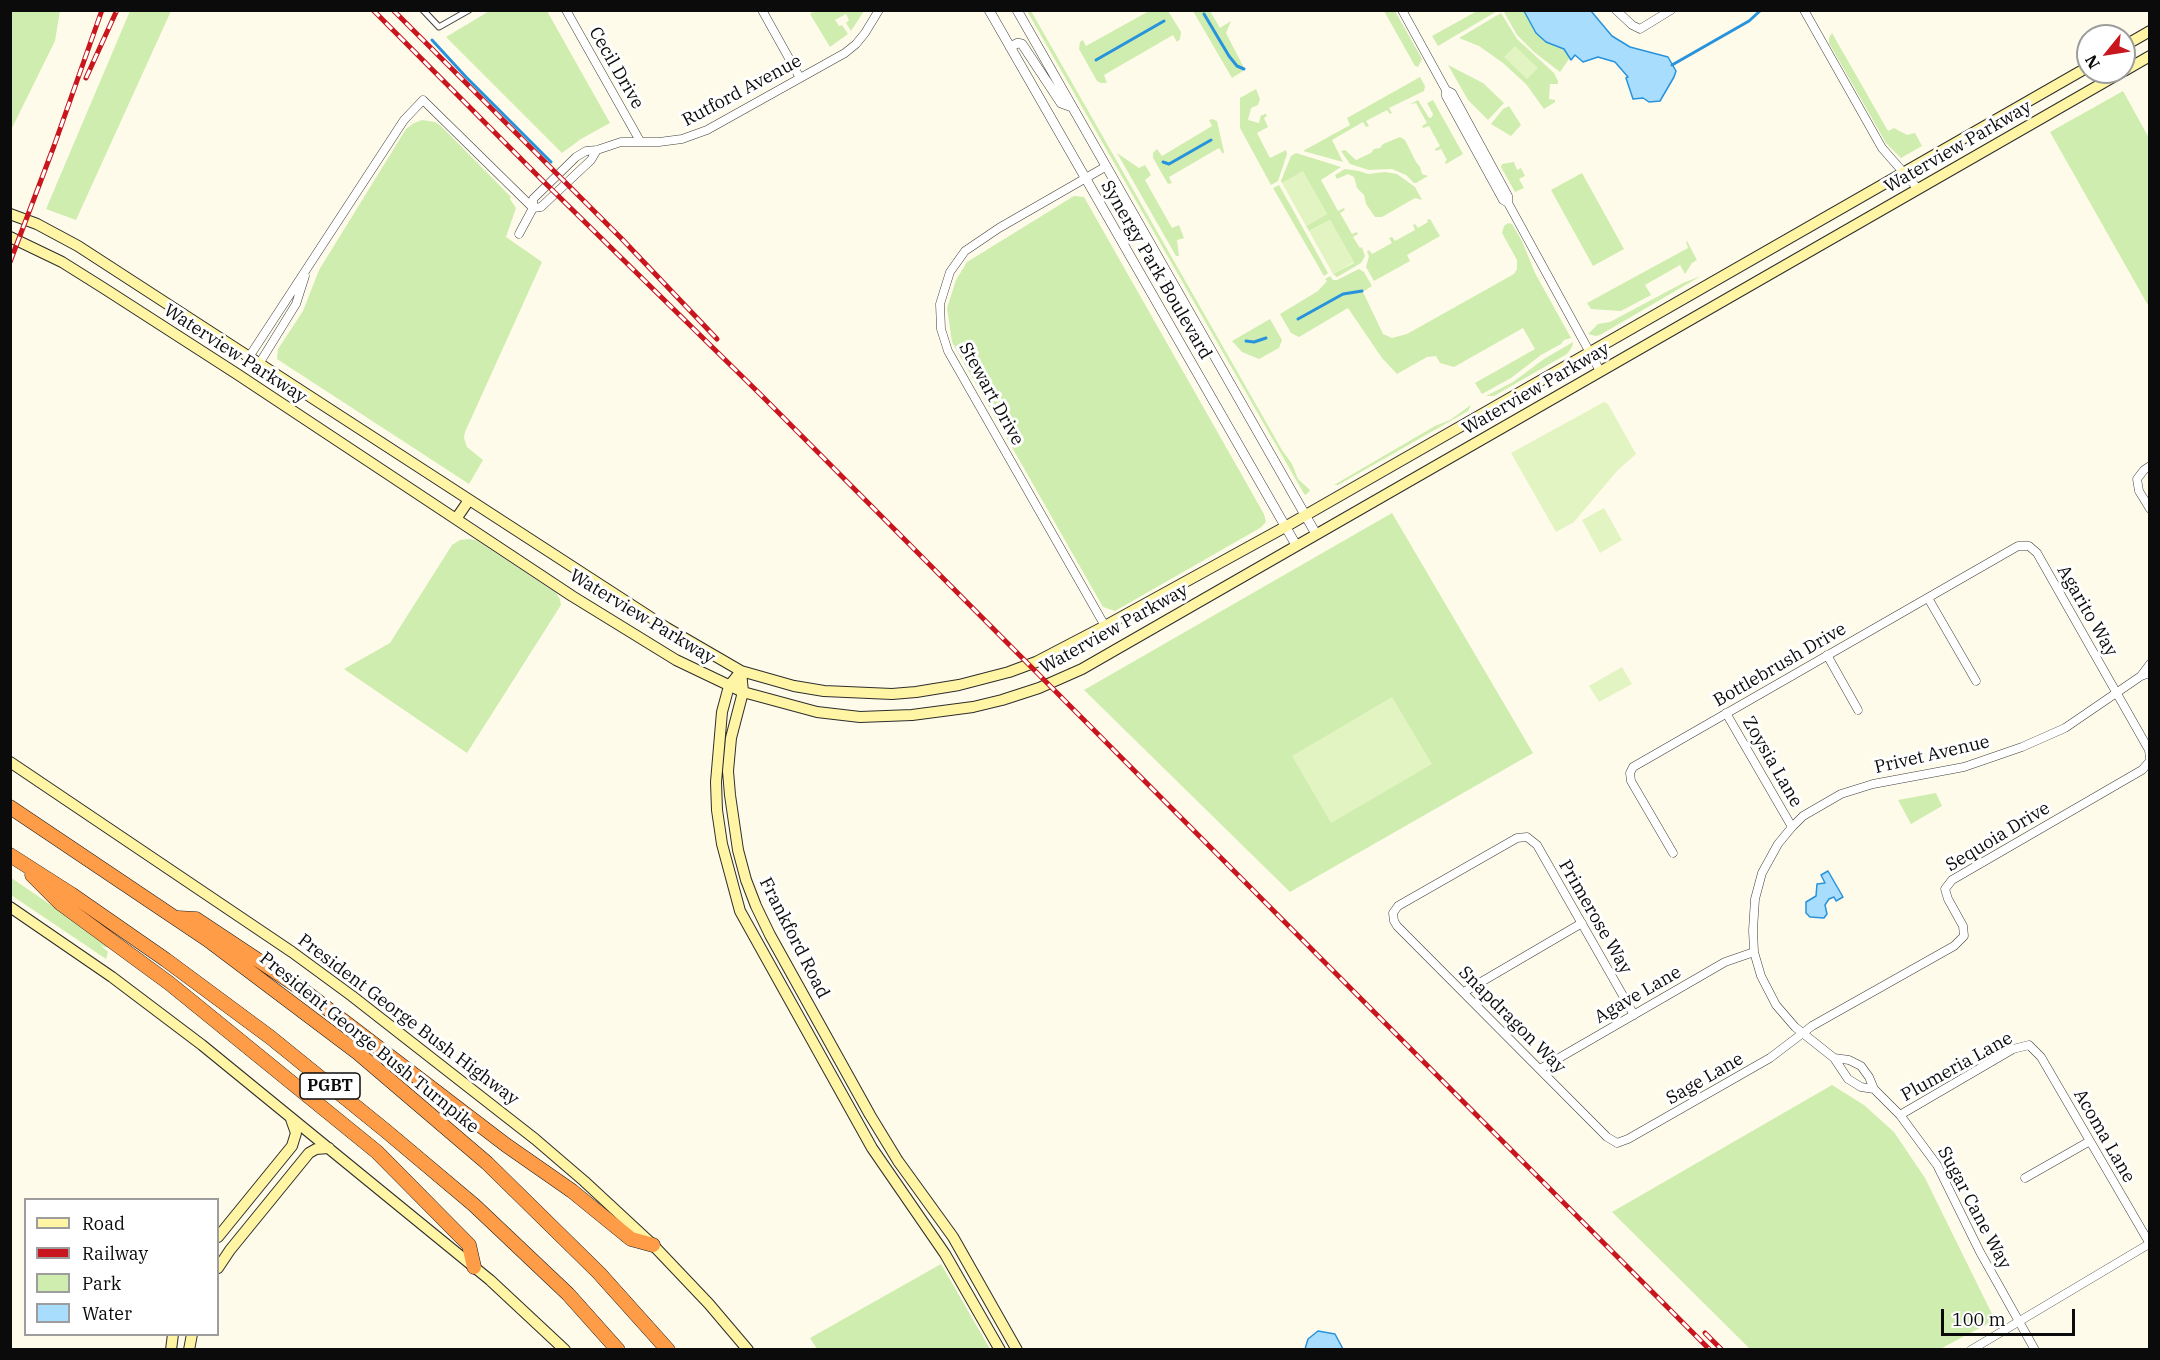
<!DOCTYPE html>
<style>
body{margin:0}
#map{position:relative;width:2160px;height:1360px;overflow:hidden;background:#fffbea;font-family:"IBM Plex Serif",serif}
canvas{display:block}
.frame{position:absolute;inset:0;border:12px solid #0b0b0b;pointer-events:none}
.legend{position:absolute;left:24px;top:1198px;width:195px;height:138px;box-sizing:border-box;background:#fff;border:2px solid #9d9d9d;margin:0;padding:8px 10px;list-style:none;font-size:18px;color:#0b0b0b}
.legend li{display:flex;align-items:center;gap:12px;height:30px}
.legend b{width:30px;border:2px solid #9d9d9d}
.north{position:absolute;left:2076px;top:24px;width:60px;height:60px;box-sizing:border-box;background:#fff;border:2px solid #9d9d9d;border-radius:50%;rotate:240deg;font-size:16px;font-weight:700;line-height:24px;text-align:center;color:#0b0b0b}
.north::after{content:'';display:block;margin:auto;width:21px;height:27px;background:#c9151d;clip-path:polygon(50% 0,100% 100%,50% 72%,0 100%)}
.scale{position:absolute;left:1941px;top:1309px;width:134px;height:27px;box-sizing:border-box;border:3px solid #0b0b0b;border-top:0;padding-left:8px;font-size:18px;line-height:21px;white-space:nowrap;color:#0b0b0b;-webkit-text-stroke:4px #fff;paint-order:stroke}
</style>
<div id="map">
<canvas width="2160" height="1360"></canvas>
<div class="frame"></div>
<ul class="legend">
<li><b style="height:8px;background:#fff5a5"></b>Road</li>
<li><b style="height:8px;background:#c9151d"></b>Railway</li>
<li><b style="height:16px;background:#cfedaf"></b>Park</li>
<li><b style="height:16px;background:#a8ddfd"></b>Water</li>
</ul>
<div class="north">N</div>
<div class="scale">100 m</div>
</div>
<script>
const c = document.querySelector('canvas').getContext('2d');
c.lineJoin = 'round';
function fillPath(path, color) {
  c.fillStyle = color;
  c.fill(path, 'evenodd');
}
function poly(rows) {
  const path = new Path2D();
  for (const r of rows) {
    path.moveTo(r[0], r[1]);
    for (let i = 2; i < r.length; i += 2) path.lineTo(r[i], r[i + 1]);
  }
  return path;
}
function trace(path, color, width, dash) {
  c.strokeStyle = color;
  c.lineWidth = width;
  c.lineCap = dash ? 'butt' : 'round';
  c.setLineDash(dash || []);
  c.stroke(path);
}
function drawText(font, color, halo, rows, align = 'center') {
  c.font = font + ' "IBM Plex Serif",serif';
  c.lineWidth = 6;
  c.setLineDash([]);
  c.textBaseline = 'middle';
  c.strokeStyle = halo;
  c.fillStyle = color;
  for (const [text, x, y, turn = 0] of rows) {
    c.save();
    c.translate(x, y);
    c.rotate((+turn || 0) * Math.PI / 180);
    c.textAlign = isNaN(turn) ? turn : align;
    if (halo) c.strokeText(text, 0, 0);
    c.fillText(text, 0, 0);
    c.restore();
  }
}
const green = poly([
 [11,10,60,11,55,41,11,130],
 [491,10,547,11,610,123,581,139,562,153,446,37],
 [816,10,863,10,864,11,851,31,846,23,849,20,846,14,835,20,839,26,842,25,848,34,830,47,810,14],
 [1499,10,1438,46,1432,36,1477,11],
 [130,11,171,11,76,220,46,209],
 [1027,11,1031,11,1282,450,1292,464,1298,479,1310,490,1309,492,1305,495,1303,492],
 [1149,11,1168,11,1181,32,1180,39,1177,42,1173,35,1104,75,1107,83,1101,83,1097,81,1079,49,1080,42,1083,40,1086,46],
 [1193,11,1210,11,1220,28,1231,21,1226,33,1243,66,1243,71,1232,78],
 [1384,11,1395,11,1422,59,1418,67,1415,66],
 [1507,11,1524,11,1536,33,1546,42,1565,50,1569,59,1560,72,1534,52,1517,35,1504,12],
 [1501,13,1517,39,1554,73,1558,81,1558,84,1550,84,1549,99,1555,100,1555,102,1544,109,1526,84,1503,63,1479,46,1459,38],
 [1832,33,1888,131,1894,128,1907,135,1915,133,1922,146,1901,158,1886,143,1829,43,1829,38],
 [1448,65,1483,83,1504,103,1488,120,1468,100],
 [1420,77,1425,86,1424,91,1389,108,1392,113,1390,114,1387,110,1366,121,1369,126,1366,127,1363,122,1332,140,1343,162,1303,151,1350,125,1347,118],
 [1256,89,1260,99,1258,105,1251,108,1248,120,1259,123,1261,115,1264,115,1265,113,1267,116,1264,118,1268,127,1257,133,1270,158,1286,150,1287,154,1278,181,1271,185,1240,128,1240,98],
 [2123,91,2149,138,2149,307,2050,132],
 [1418,100,1429,118,1432,117,1433,114,1427,103,1433,100,1463,154,1446,164,1445,162,1447,160,1441,149,1436,151,1435,149,1440,146,1429,126,1423,128,1422,126,1427,123,1416,103,1410,104],
 [1509,106,1521,125,1511,136,1491,124,1503,109],
 [1212,119,1217,121,1224,152,1223,154,1219,148,1169,177,1172,183,1168,184,1153,158,1153,153,1157,149,1162,156,1212,126,1209,120],
 [422,120,435,122,441,126,511,197,510,199,516,208,506,237,542,262,465,432,464,438,467,447,483,460,469,484,277,359,278,349,303,311,319,270,406,129,414,123],
 [1400,137,1405,140,1416,162,1420,167,1422,174,1428,176,1416,183,1414,183,1406,175,1392,169,1369,170,1350,164,1341,151,1345,150,1356,160,1371,153,1374,149,1380,148,1383,144],
 [1117,153,1139,168,1145,165,1151,175,1145,180,1172,228,1179,225,1184,238,1177,240,1179,256,1176,256],
 [1296,153,1341,167,1321,180,1338,211,1344,208,1345,210,1340,213,1352,234,1357,232,1358,234,1353,237,1360,248,1362,247,1365,256,1361,263,1337,277,1333,274,1354,263,1330,220,1309,231,1306,226,1327,214,1303,172,1282,183,1281,181,1291,156],
 [1514,162,1517,170,1521,168,1525,176,1519,179,1524,188,1515,192,1501,167,1502,164],
 [1345,169,1359,171,1368,174,1385,172,1397,174,1415,187,1422,200,1415,198,1382,217,1375,217,1366,204,1364,195,1357,188,1354,177,1348,174,1337,179,1335,175],
 [1582,173,1624,249,1593,266,1551,190],
 [1279,185,1328,273,1324,276,1273,188],
 [1074,196,1084,197,1264,514,1266,522,1260,528,1115,611,1103,607,952,342,947,308,956,280,967,262],
 [1430,219,1440,236,1407,255,1410,261,1374,281,1366,267,1369,256,1367,252,1369,250,1372,254,1392,243,1389,238,1392,237,1395,241,1415,230,1413,225,1415,224,1418,228,1428,222,1427,220],
 [1508,223,1512,224,1522,241,1535,273,1571,338,1564,340,1561,344,1541,355,1511,378,1482,394,1475,383,1535,349,1523,328,1454,367,1440,363,1436,356,1427,357,1397,374,1382,358,1348,308,1299,337,1291,333,1280,314,1318,291,1327,281,1325,279,1330,276,1333,280,1337,280,1359,269,1364,272,1372,286,1363,292,1383,334,1392,338,1407,334,1514,274,1517,269,1517,260,1502,233,1504,226],
 [1687,241,1697,260,1692,263,1685,274,1680,265,1645,285,1651,295,1621,311,1591,309,1587,303,1688,248,1686,242],
 [1701,276,1600,335,1596,336,1588,334,1598,324,1610,322,1683,283],
 [1270,319,1282,340,1279,348,1259,359,1242,352,1232,341],
 [1573,342,1572,347,1567,354,1494,396,1486,396,1513,382,1544,359],
 [1471,405,1468,411,1338,485,1334,485,1435,426,1450,420],
 [1392,513,1533,753,1290,892,1084,690],
 [469,539,476,540,556,593,560,599,561,605,467,753,344,669,390,643,452,545,460,540],
 [1936,793,1942,806,1911,824,1898,800],
 [10,877,108,944,107,948,100,945,108,952,106,959,11,895],
 [1832,1085,1864,1105,1894,1132,1925,1178,1995,1320,1940,1349,1750,1349,1612,1212],
 [941,1264,990,1349,817,1349,810,1338]
]);
const pitch = poly([
 [1515,46,1538,68,1527,79,1504,57],
 [1303,171,1327,214,1306,226,1282,183],
 [1330,220,1354,262,1333,274,1309,231],
 [1604,402,1608,404,1636,454,1617,471,1574,522,1556,532,1511,453],
 [1604,508,1622,540,1600,553,1582,520],
 [1622,667,1632,684,1599,702,1589,686],
 [1392,697,1432,764,1331,823,1292,756]
]);
const water = poly([
 [1524,11,1591,11,1612,36,1630,47,1668,57,1676,71,1674,77,1660,101,1649,102,1643,98,1633,99,1626,78,1628,77,1615,62,1598,57,1583,62,1575,55,1571,60,1564,49,1546,42,1536,33,1524,11],
 [1828,871,1843,897,1836,901,1834,897,1829,899,1825,905,1827,914,1824,918,1810,917,1806,913,1806,902,1816,896,1817,884,1825,883,1821,875,1828,871],
 [1318,1331,1335,1334,1343,1349,1305,1349,1308,1339,1318,1331]
]);
const stream = poly([
 [1204,14,1229,56,1237,66,1244,69],
 [432,40,466,77,551,162],
 [1096,60,1164,21],
 [1672,65,1749,21,1761,10],
 [1163,162,1169,164,1211,140],
 [1298,319,1343,294,1362,291],
 [1246,341,1254,342,1266,338]
]);
const pedestrian = poly([
 [423,10,439,27,469,10]
]);
const minor = poly([
 [566,10,640,141],
 [762,10,800,78],
 [1402,10,1446,90,1446,96,1503,200,1508,203,1600,371],
 [1616,10,1632,25,1640,29,1671,10],
 [1804,10,1882,148,1918,189],
 [1446,90,1452,93,1508,196,1508,203],
 [533,208,541,207,591,160,597,150],
 [519,234,533,208,533,199,576,157,586,151,597,150,621,142,659,142,682,139,707,130,845,53,856,44,865,33,879,10],
 [249,357,404,120,423,100,533,208],
 [259,364,296,304,305,276],
 [2150,466,2144,470,2137,479,2139,491,2150,509],
 [1928,598,1976,681],
 [1105,626,948,351,941,329,940,304,950,272,965,251,999,228,1105,167],
 [1827,655,1858,710],
 [2141,676,2150,664],
 [1726,713,1792,827],
 [1673,853,1631,781,1630,773,1633,767,2018,546,2029,546,2037,553,2149,750,2150,758],
 [1464,992,1582,923],
 [1634,1015,1537,845,1527,837,1517,838,1398,906,1393,913,1394,921,1397,926,1607,1137,1617,1143,1628,1139,1770,1058,1812,1026,1954,946,1964,936,1963,926,1948,899,1945,889,1952,880,2142,770,2150,761],
 [1834,1058,1849,1060,1861,1066,1869,1077,1874,1089,1900,1115,1937,1165,1980,1252,2035,1350],
 [1540,1069,1725,962,1754,952],
 [1874,1089,1861,1087,1848,1079,1834,1058,1795,1027,1776,1005,1761,976,1754,952,1753,930,1755,899,1762,873,1778,844,1792,827,1803,816,1841,794,1873,784,1964,767,2022,747,2065,728,2141,676,2150,673],
 [1900,1115,2013,1049,2029,1045,2041,1057,2150,1244],
 [2025,1178,2090,1141],
 [1971,1350,2149,1244]
]);
const tertiary = poly([
 [989,10,1296,545],
 [1017,10,1316,534],
 [1010,47,1018,43,1022,44,1061,103,1072,107]
]);
const secondary = poly([
 [2124,46,2150,31],
 [2124,71,2150,56],
 [10,214,37,224,78,246,667,628,741,671,794,686,824,691,892,694,916,692,959,685,1009,672,1036,662,1105,626,1285,527,2088,67],
 [10,237,62,262,105,289,237,374,572,596,676,660,743,692,817,712,860,717,912,715,973,707,1002,700,1039,688,1082,669,2122,72],
 [456,519,469,500],
 [741,671,729,686,722,712,716,782,717,810,722,844,740,911,872,1148,945,1254,1000,1350],
 [741,671,743,692,731,738,728,771,730,795,738,850,746,880,756,906,770,935,870,1115,898,1161,953,1237,1017,1350],
 [10,762,292,952,352,996,535,1139,584,1181,653,1245,709,1304,748,1350],
 [10,907,112,977,202,1045,490,1280,565,1350],
 [218,1237,292,1146,296,1133,291,1119],
 [218,1268,230,1250,309,1153,316,1149,329,1148],
 [171,1350,173,1334],
 [189,1350,192,1334]
]);
const motorway = poly([
 [10,807,208,940,358,1053,487,1163,599,1273,668,1350],
 [10,855,71,894,166,960,270,1037,386,1131,474,1205,568,1294,618,1350],
 [32,875,60,903,169,983,377,1152,469,1245,474,1267],
 [178,918,196,919,303,990,506,1145,572,1191,631,1239,653,1245]
]);
const rail = poly([
 [373,10,541,179,761,395,1710,1350],
 [393,10,621,238,717,339],
 [86,78,117,10],
 [10,262,54,146,102,10],
 [1705,1333,1722,1350]
]);
const shields = [
 [330,1086,60]
];
const shieldNames = [
 ["PGBT",330,1086]
];
const streetNames = [
 ["Cecil Drive",616,68,60],
 ["Rutford Avenue",742,91,-28],
 ["Waterview Parkway",1958,147,-30],
 ["Synergy Park Boulevard",1156,270,60],
 ["Waterview Parkway",235,354,33],
 ["Waterview Parkway",1536,389,-30],
 ["Stewart Drive",991,394,61],
 ["Agarito Way",2087,611,60],
 ["Waterview Parkway",642,617,31],
 ["Waterview Parkway",1114,629,-29],
 ["Bottlebrush Drive",1780,665,-30],
 ["Privet Avenue",1932,755,-13],
 ["Zoysia Lane",1772,762,60],
 ["Sequoia Drive",1998,837,-31],
 ["Primerose Way",1595,917,60],
 ["Frankford Road",794,938,63],
 ["Agave Lane",1638,995,-30],
 ["President George Bush Highway",408,1020,37],
 ["Snapdragon Way",1512,1020,45],
 ["President George Bush Turnpike",369,1043,39],
 ["Plumeria Lane",1957,1067,-29],
 ["Sage Lane",1705,1079,-30],
 ["Acoma Lane",2104,1136,60],
 ["Sugar Cane Way",1974,1208,62]
];
fillPath(green, '#cfedaf');
fillPath(pitch, '#e2f4c2');
fillPath(water, '#a8ddfd');
trace(water, '#2793dc', 1.5);
trace(stream, '#2793dc', 3);
trace(pedestrian, '#3e3e3e', 7);
trace(minor, '#3e3e3e', 9);
trace(tertiary, '#3e3e3e', 10);
trace(secondary, '#2d2d2d', 12);
trace(motorway, '#1c1c1c', 15);
trace(pedestrian, '#fff', 5);
trace(minor, '#fff', 8);
trace(tertiary, '#fff', 9);
trace(secondary, '#fff5a5', 10);
trace(motorway, '#ff9c48', 14);
trace(rail, '#c9151d', 5);
trace(rail, '#fff', 3, [9]);
for (const [x, y, w] of shields) {
  const box = new Path2D();
  box.roundRect(x - w / 2, y - 13, w, 26, 4.5);
  c.fillStyle = '#fff';
  c.fill(box);
  trace(box, '#0b0b0b', 1.5);
}
drawText('bold 16px', '#0b0b0b', null, shieldNames);
drawText('18px', '#0b0b0b', '#fff', streetNames);
</script>
